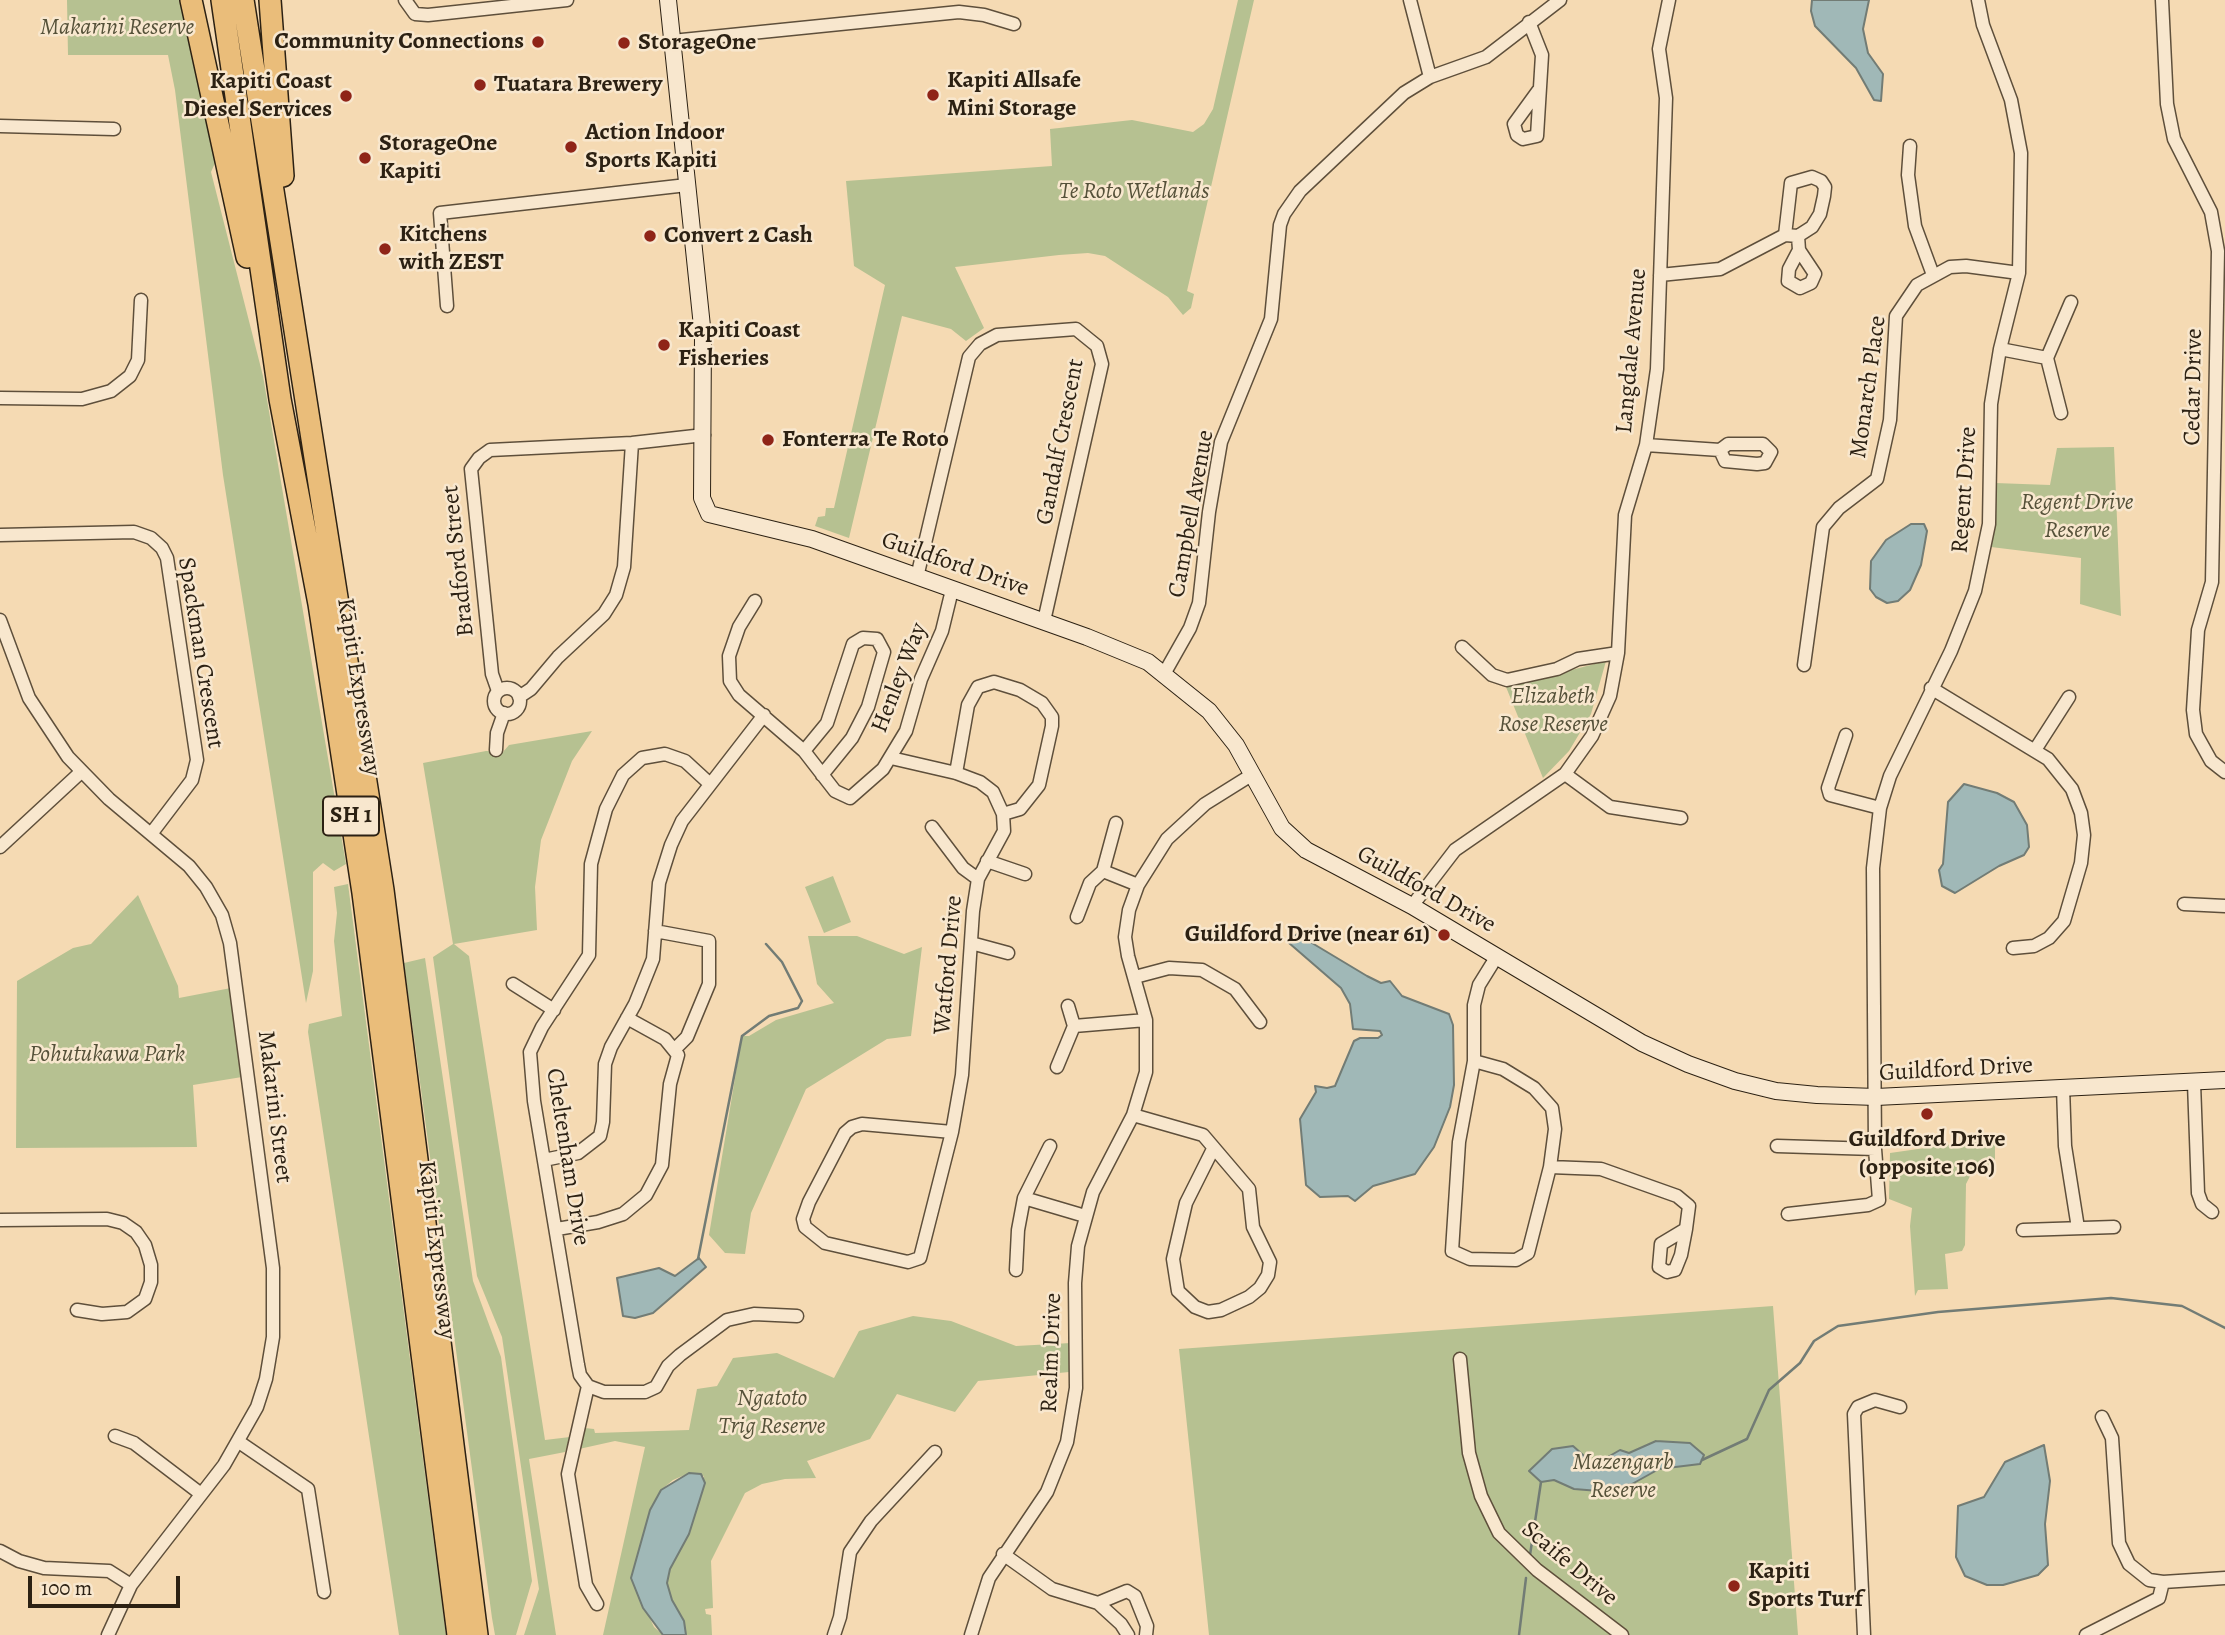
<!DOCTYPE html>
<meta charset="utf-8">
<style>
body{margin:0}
#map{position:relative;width:2225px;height:1635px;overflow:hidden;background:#f5dab3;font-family:Alegreya,serif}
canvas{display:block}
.scale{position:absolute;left:28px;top:1576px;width:152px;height:32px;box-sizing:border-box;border:4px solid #2c2113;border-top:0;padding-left:9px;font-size:21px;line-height:24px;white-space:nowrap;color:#2c2113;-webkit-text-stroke:5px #f8e7ce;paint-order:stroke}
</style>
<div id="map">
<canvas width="2225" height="1635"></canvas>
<div class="scale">100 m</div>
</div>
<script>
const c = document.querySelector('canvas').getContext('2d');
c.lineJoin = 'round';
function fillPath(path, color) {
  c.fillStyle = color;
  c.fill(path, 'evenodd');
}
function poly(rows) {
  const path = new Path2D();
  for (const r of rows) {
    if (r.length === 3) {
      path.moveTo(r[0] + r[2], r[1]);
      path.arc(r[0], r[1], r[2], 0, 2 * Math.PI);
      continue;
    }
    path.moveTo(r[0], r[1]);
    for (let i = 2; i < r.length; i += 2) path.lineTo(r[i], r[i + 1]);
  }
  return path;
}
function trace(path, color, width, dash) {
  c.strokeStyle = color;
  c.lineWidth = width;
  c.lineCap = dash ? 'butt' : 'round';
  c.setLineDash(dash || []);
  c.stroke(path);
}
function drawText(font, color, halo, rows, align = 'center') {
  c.font = font + ' Alegreya,serif';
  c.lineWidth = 5;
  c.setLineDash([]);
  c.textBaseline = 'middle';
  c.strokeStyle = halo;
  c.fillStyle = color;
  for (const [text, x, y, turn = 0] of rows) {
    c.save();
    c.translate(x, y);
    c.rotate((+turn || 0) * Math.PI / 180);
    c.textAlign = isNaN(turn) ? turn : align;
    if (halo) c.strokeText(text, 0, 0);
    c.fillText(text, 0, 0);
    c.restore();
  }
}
const green = poly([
 [67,0,179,0,180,3,215,163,211,172,263,376,346,864,334,871,323,863,313,872,313,971,306,1003,223,475,175,90,168,55,68,55],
 [1238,0,1254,0,1187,291,1194,294,1191,308,1183,315,1168,297,1105,256,1088,253,1059,255,955,267,984,328,966,341,951,329,902,316,849,538,815,526,818,517,825,516,826,508,834,508,885,285,854,266,846,181,1052,166,1050,129,1132,120,1193,132,1204,124,1213,109],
 [2114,447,2121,616,2080,604,2081,558,1991,547,1995,483,2050,485,2057,448],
 [1606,661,1591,714,1569,751,1543,778,1506,687],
 [592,731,572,761,541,840,535,887,537,930,454,944,469,956,545,1440,570,1437,565,1452,529,1459,556,1635,524,1635,539,1589,502,1337,477,1276,433,957,453,944,423,763,486,751,503,752,509,745],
 [833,876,851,922,824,933,805,887],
 [348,884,446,1635,399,1635,308,1032,309,1024,342,1016,334,941,337,913,334,887],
 [138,895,178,986,179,998,231,988,242,1077,193,1085,197,1147,16,1148,17,981,73,948,91,944],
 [808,936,857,936,904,954,922,947,911,1036,887,1039,806,1089,751,1213,745,1254,725,1253,709,1235,742,1036,749,1036,776,1020,834,1003,817,984],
 [425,958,473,1281,501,1357,532,1581,516,1635,495,1635,492,1618,404,963],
 [1995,1138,1995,1172,1972,1172,1966,1184,1965,1245,1962,1251,1945,1254,1948,1289,1918,1290,1915,1296,1910,1226,1912,1208,1889,1199,1890,1153],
 [1773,1306,1798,1635,1209,1635,1179,1349],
 [913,1316,951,1321,1016,1346,1071,1343,1069,1372,978,1381,955,1412,897,1394,870,1439,807,1461,816,1478,785,1479,762,1484,745,1493,711,1561,713,1608,705,1609,706,1614,711,1615,712,1635,686,1635,684,1621,672,1600,667,1583,670,1569,700,1499,704,1476,689,1473,673,1480,661,1490,650,1510,631,1578,654,1627,663,1635,603,1635,645,1447,615,1441,579,1449,585,1428,594,1429,595,1433,689,1430,697,1389,717,1386,733,1358,777,1353,834,1378,859,1331]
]);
const water = poly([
 [1812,0,1869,0,1863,29,1868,53,1883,74,1881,101,1874,100,1856,68,1815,26,1811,11,1812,0],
 [1911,524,1924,524,1927,531,1921,565,1910,590,1898,601,1887,603,1876,597,1870,589,1871,561,1886,540,1911,524],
 [1964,784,1997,793,2014,802,2027,825,2029,847,2024,855,1999,866,1955,893,1942,886,1939,870,1943,864,1948,802,1964,784],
 [1297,934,1367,976,1381,983,1390,981,1402,996,1449,1014,1453,1025,1454,1085,1450,1107,1434,1147,1415,1174,1373,1186,1355,1201,1348,1196,1320,1197,1306,1185,1300,1119,1316,1092,1315,1086,1327,1088,1335,1086,1354,1041,1360,1038,1378,1038,1382,1035,1380,1031,1353,1029,1350,1004,1341,988,1289,943,1297,934],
 [699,1258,706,1267,653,1313,635,1318,623,1316,617,1278,659,1268,675,1276,699,1258],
 [1656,1441,1690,1443,1704,1455,1700,1464,1659,1469,1632,1484,1599,1491,1574,1489,1554,1480,1541,1482,1529,1471,1552,1449,1573,1446,1591,1462,1601,1461,1620,1450,1629,1453,1656,1441],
 [2044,1445,2050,1481,2045,1524,2048,1565,2038,1575,2003,1585,1987,1585,1965,1576,1956,1557,1958,1506,1984,1497,2005,1462,2044,1445],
 [689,1473,701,1474,705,1483,689,1534,670,1569,667,1583,672,1600,684,1621,686,1635,663,1635,643,1608,631,1578,650,1510,661,1490,689,1473]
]);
const stream = poly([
 [698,1259,742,1036,769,1016,798,1008,802,1001,782,962,766,944],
 [1702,1460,1747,1439,1769,1390,1800,1363,1814,1341,1838,1326,1938,1312,2111,1298,2182,1306,2225,1328],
 [1530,1555,1541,1482],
 [1519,1635,1526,1578]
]);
const street = poly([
 [405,0,415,14,428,15,567,0],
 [1410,0,1430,77],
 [2162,0,2167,104,2174,139,2211,212,2218,251,2212,582,2198,630,2193,710,2196,734,2211,761,2225,772],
 [1529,22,1542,55,1537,136,1523,139,1517,135,1514,124,1538,91],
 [672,41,959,12,984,15,1014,24],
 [0,126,114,129],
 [1910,146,1908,175,1915,226,1933,275],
 [1798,236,1799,250,1815,274,1811,283,1800,288,1788,281,1789,269,1799,250],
 [1660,275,1720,269,1785,235,1791,183,1812,177,1821,181,1825,187,1824,196,1820,214,1812,227,1798,236,1785,235],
 [447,306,440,213,687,185],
 [2000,349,2047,358,2061,413],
 [2047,358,2071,302],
 [0,398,82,399,111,391,130,376,138,360,141,300],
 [1646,445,1720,450,1728,444,1763,444,1771,452,1765,463,1757,464,1725,461,1720,450],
 [0,535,134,532,151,538,162,548,167,558,197,760,192,780,151,834],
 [917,577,969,357,980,344,997,335,1076,329,1097,346,1102,364,1044,621],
 [755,601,739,627,729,656,730,681,739,695,804,751,835,791,850,798,883,769,906,731,921,679,942,631,952,590],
 [0,620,29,698,68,757,109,799,189,866,206,887,222,915,230,943,273,1268,273,1337,266,1379,257,1407,224,1465,131,1585,108,1635],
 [1462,647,1492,675,1507,680,1557,669,1578,659,1618,653],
 [1804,665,1823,527,1839,508,1877,479,1890,420,1896,316,1917,285,1950,267,1966,266,2019,273],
 [1164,674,1190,628,1199,603,1209,512,1221,442,1271,319,1280,225,1284,214,1300,191,1404,93,1430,77,1486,57,1560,0],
 [1931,688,2048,759,2072,789,2081,813,2084,835,2081,863,2064,921,2049,938,2034,946,2013,948],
 [507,701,13],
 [498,691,492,674,471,469,479,458,490,450,632,443,704,435],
 [519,697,531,689,558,657,604,614,616,595,624,567,632,443],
 [1846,735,1828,788,1830,795,1880,808],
 [496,750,497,733,504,713],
 [2035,750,2069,697],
 [804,751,827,723,853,644,863,638,877,639,884,652,868,707,852,738,822,775],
 [891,758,956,773,980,782,993,792,1003,814,1004,831,978,879,973,911,962,1075,952,1132,920,1258,908,1262,825,1243,805,1227,803,1219,809,1202,845,1133,852,1127,862,1124,952,1132],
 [956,773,968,705,978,687,994,682,1020,690,1042,703,1052,717,1052,726,1039,785,1020,809,1003,814],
 [1565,774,1610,807,1681,818],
 [710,784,685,761,665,754,642,758,623,775,606,809,591,864,589,955,542,1027,530,1052,534,1101,578,1365,580,1375,588,1386,604,1392,645,1392,656,1387,668,1366,680,1355,727,1320,754,1314,797,1316],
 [932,827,963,868,978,879],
 [0,847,81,772],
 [987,861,1025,874],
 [1103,871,1138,885],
 [2184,904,2225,906],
 [1412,906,1455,850,1565,774,1592,736,1610,696,1618,653,1625,515,1646,445,1657,369,1666,98,1659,49,1669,0],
 [1077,917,1090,883,1103,871,1116,823],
 [655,931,709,941,709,984,687,1037,675,1049],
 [971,943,1008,953],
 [1135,977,1169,968,1202,970,1235,989,1260,1022],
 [513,984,554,1010],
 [1074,1026,1146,1020],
 [1474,1061,1503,1069,1534,1088,1552,1108,1555,1129,1550,1167,1528,1253,1516,1260,1470,1259,1452,1251,1459,1142,1474,1061,1474,1005,1479,985,1497,956],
 [1057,1067,1074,1026,1068,1006],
 [2194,1083,2198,1193,2202,1204,2212,1212],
 [2063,1087,2065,1146,2078,1228],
 [1133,1115,1203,1135,1249,1189,1253,1227,1270,1262,1268,1275,1260,1288,1249,1297,1221,1310,1208,1312,1195,1307,1178,1291,1173,1259,1186,1203,1213,1149],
 [1777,1146,1875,1149],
 [544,1160,578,1153,600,1136,603,1122,605,1064,611,1047,635,1004,653,959,659,883,671,845,682,821,764,715],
 [1550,1167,1601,1169,1677,1196,1689,1206,1686,1229,1681,1255,1675,1270,1667,1272,1659,1267,1661,1244,1686,1229],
 [1024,1198,1085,1216],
 [1788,1214,1868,1205,1879,1200,1875,1149,1873,868,1880,808,1890,776,1951,651,1975,591,1989,524,1991,404,2000,349,2019,273,2021,153,2011,100,1983,25,1978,0],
 [0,1220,107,1219,123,1223,136,1232,145,1245,151,1265,151,1282,145,1299,127,1312,102,1314,77,1310],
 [557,1229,598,1222,623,1214,646,1195,662,1165,670,1084,678,1055,665,1039,627,1018],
 [2023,1230,2114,1227],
 [1016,1270,1018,1230,1024,1198,1050,1146],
 [1460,1359,1469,1453,1481,1496,1499,1533,1537,1570,1622,1635],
 [588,1386,568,1474,586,1585,597,1604],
 [2102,1417,2112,1438,2119,1543,2129,1564,2149,1580,2163,1582,2225,1578],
 [115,1436,134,1443,201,1494],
 [239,1442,308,1489,324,1592],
 [0,1551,19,1561,44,1568,109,1571,131,1585],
 [1003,1554,1052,1589,1098,1603,1121,1624,1128,1635],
 [1098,1603,1127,1591,1135,1596,1147,1626,1146,1635],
 [834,1635,840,1617,850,1552,871,1521,935,1452],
 [971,1635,989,1578,1047,1492,1067,1442,1076,1388,1075,1283,1078,1246,1093,1192,1133,1115,1146,1072,1146,1020,1128,956,1125,937,1129,910,1138,885,1167,839,1205,804,1253,774],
 [1864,1635,1854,1414,1858,1407,1875,1400,1900,1407],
 [2086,1635,2159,1598,2163,1582]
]);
const secondary = poly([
 [668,0,703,336,702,498,709,514,812,539,1087,637,1148,662,1209,711,1236,745,1282,828,1306,850,1412,906,1642,1043,1688,1064,1735,1081,1776,1091,1817,1095,1876,1097,2225,1080]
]);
const highway = poly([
 [191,0,247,257],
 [222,0,280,399,319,604,363,893,458,1635],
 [243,0,383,890,477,1635],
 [270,0,283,176]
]);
const markers = [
 [538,42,7,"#8f2418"],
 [624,43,7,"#8f2418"],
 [480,85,7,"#8f2418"],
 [933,95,7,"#8f2418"],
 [346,96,7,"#8f2418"],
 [571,147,7,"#8f2418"],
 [365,158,7,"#8f2418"],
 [650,236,7,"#8f2418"],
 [385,249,7,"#8f2418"],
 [664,345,7,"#8f2418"],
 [768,440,7,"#8f2418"],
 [1444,935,7,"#8f2418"],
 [1927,1114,7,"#8f2418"],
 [1734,1586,7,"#8f2418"]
];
const shields = [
 [351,816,56]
];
const shieldNames = [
 ["SH 1",351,816]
];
const parkNames = [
 ["Makarini Reserve",117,28],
 ["Te Roto Wetlands",1134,192],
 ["Regent Drive",2077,503],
 ["Reserve",2077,531],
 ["Elizabeth",1553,697],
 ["Rose Reserve",1553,725],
 ["Pohutukawa Park",107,1055],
 ["Ngatoto",772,1399],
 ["Trig Reserve",772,1427],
 ["Mazengarb",1623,1463],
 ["Reserve",1623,1491]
];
const poiNames = [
 ["Community Connections",524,42,"right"],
 ["StorageOne",638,43],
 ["Kapiti Allsafe",947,81],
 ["Mini Storage",947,109],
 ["Kapiti Coast",332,82,"right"],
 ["Diesel Services",332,110,"right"],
 ["Tuatara Brewery",494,85],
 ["Action Indoor",585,133],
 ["Sports Kapiti",585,161],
 ["StorageOne",379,144],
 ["Kapiti",379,172],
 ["Kitchens",399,235],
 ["with ZEST",399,263],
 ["Convert 2 Cash",664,236],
 ["Kapiti Coast",678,331],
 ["Fisheries",678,359],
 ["Fonterra Te Roto",782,440],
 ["Guildford Drive (near 61)",1430,935,"right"],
 ["Guildford Drive",1927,1140,"center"],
 ["(opposite 106)",1927,1168,"center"],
 ["Kapiti",1748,1572],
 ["Sports Turf",1748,1600]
];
const streetNames = [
 ["Langdale Avenue",1632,351,-85],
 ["Monarch Place",1869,387,-82],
 ["Cedar Drive",2194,387,-89],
 ["Gandalf Crescent",1061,442,-79],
 ["Regent Drive",1965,490,-86],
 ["Campbell Avenue",1192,514,-80],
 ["Bradford Street",459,561,-96],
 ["Guildford Drive",955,565,19],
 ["Spackman Crescent",200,653,81],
 ["Henley Way",900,678,-69],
 ["Kāpiti Expressway",358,687,81],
 ["Guildford Drive",1426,890,29],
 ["Watford Drive",949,965,-85],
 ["Guildford Drive",1956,1070,-3],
 ["Makarini Street",274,1107,83],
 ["Cheltenham Drive",567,1157,81],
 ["Kāpiti Expressway",436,1250,83],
 ["Realm Drive",1052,1353,-88],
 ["Scaife Drive",1569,1564,40]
];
fillPath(green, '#b6c191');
fillPath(water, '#a0b8b7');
trace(water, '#727c75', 2);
trace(stream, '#727c75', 2.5);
trace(street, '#5e4f3b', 15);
trace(secondary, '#2c2113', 18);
trace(highway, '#2c2113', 24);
trace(street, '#f8e7ce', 12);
trace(secondary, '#f8e7ce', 16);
trace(highway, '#eabd7a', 21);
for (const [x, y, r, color] of markers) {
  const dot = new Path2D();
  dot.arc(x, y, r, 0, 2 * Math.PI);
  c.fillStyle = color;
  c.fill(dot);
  trace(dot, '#f8e7ce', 2.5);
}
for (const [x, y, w] of shields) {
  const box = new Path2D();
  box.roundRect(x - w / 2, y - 19.5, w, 39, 5);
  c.fillStyle = '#f8e7ce';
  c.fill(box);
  trace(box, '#2c2113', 2);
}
drawText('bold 23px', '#2c2113', null, shieldNames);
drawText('italic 24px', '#555139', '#f8e7ce', parkNames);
drawText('bold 24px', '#2c2113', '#f8e7ce', poiNames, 'left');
drawText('24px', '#2c2113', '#f8e7ce', streetNames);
</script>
